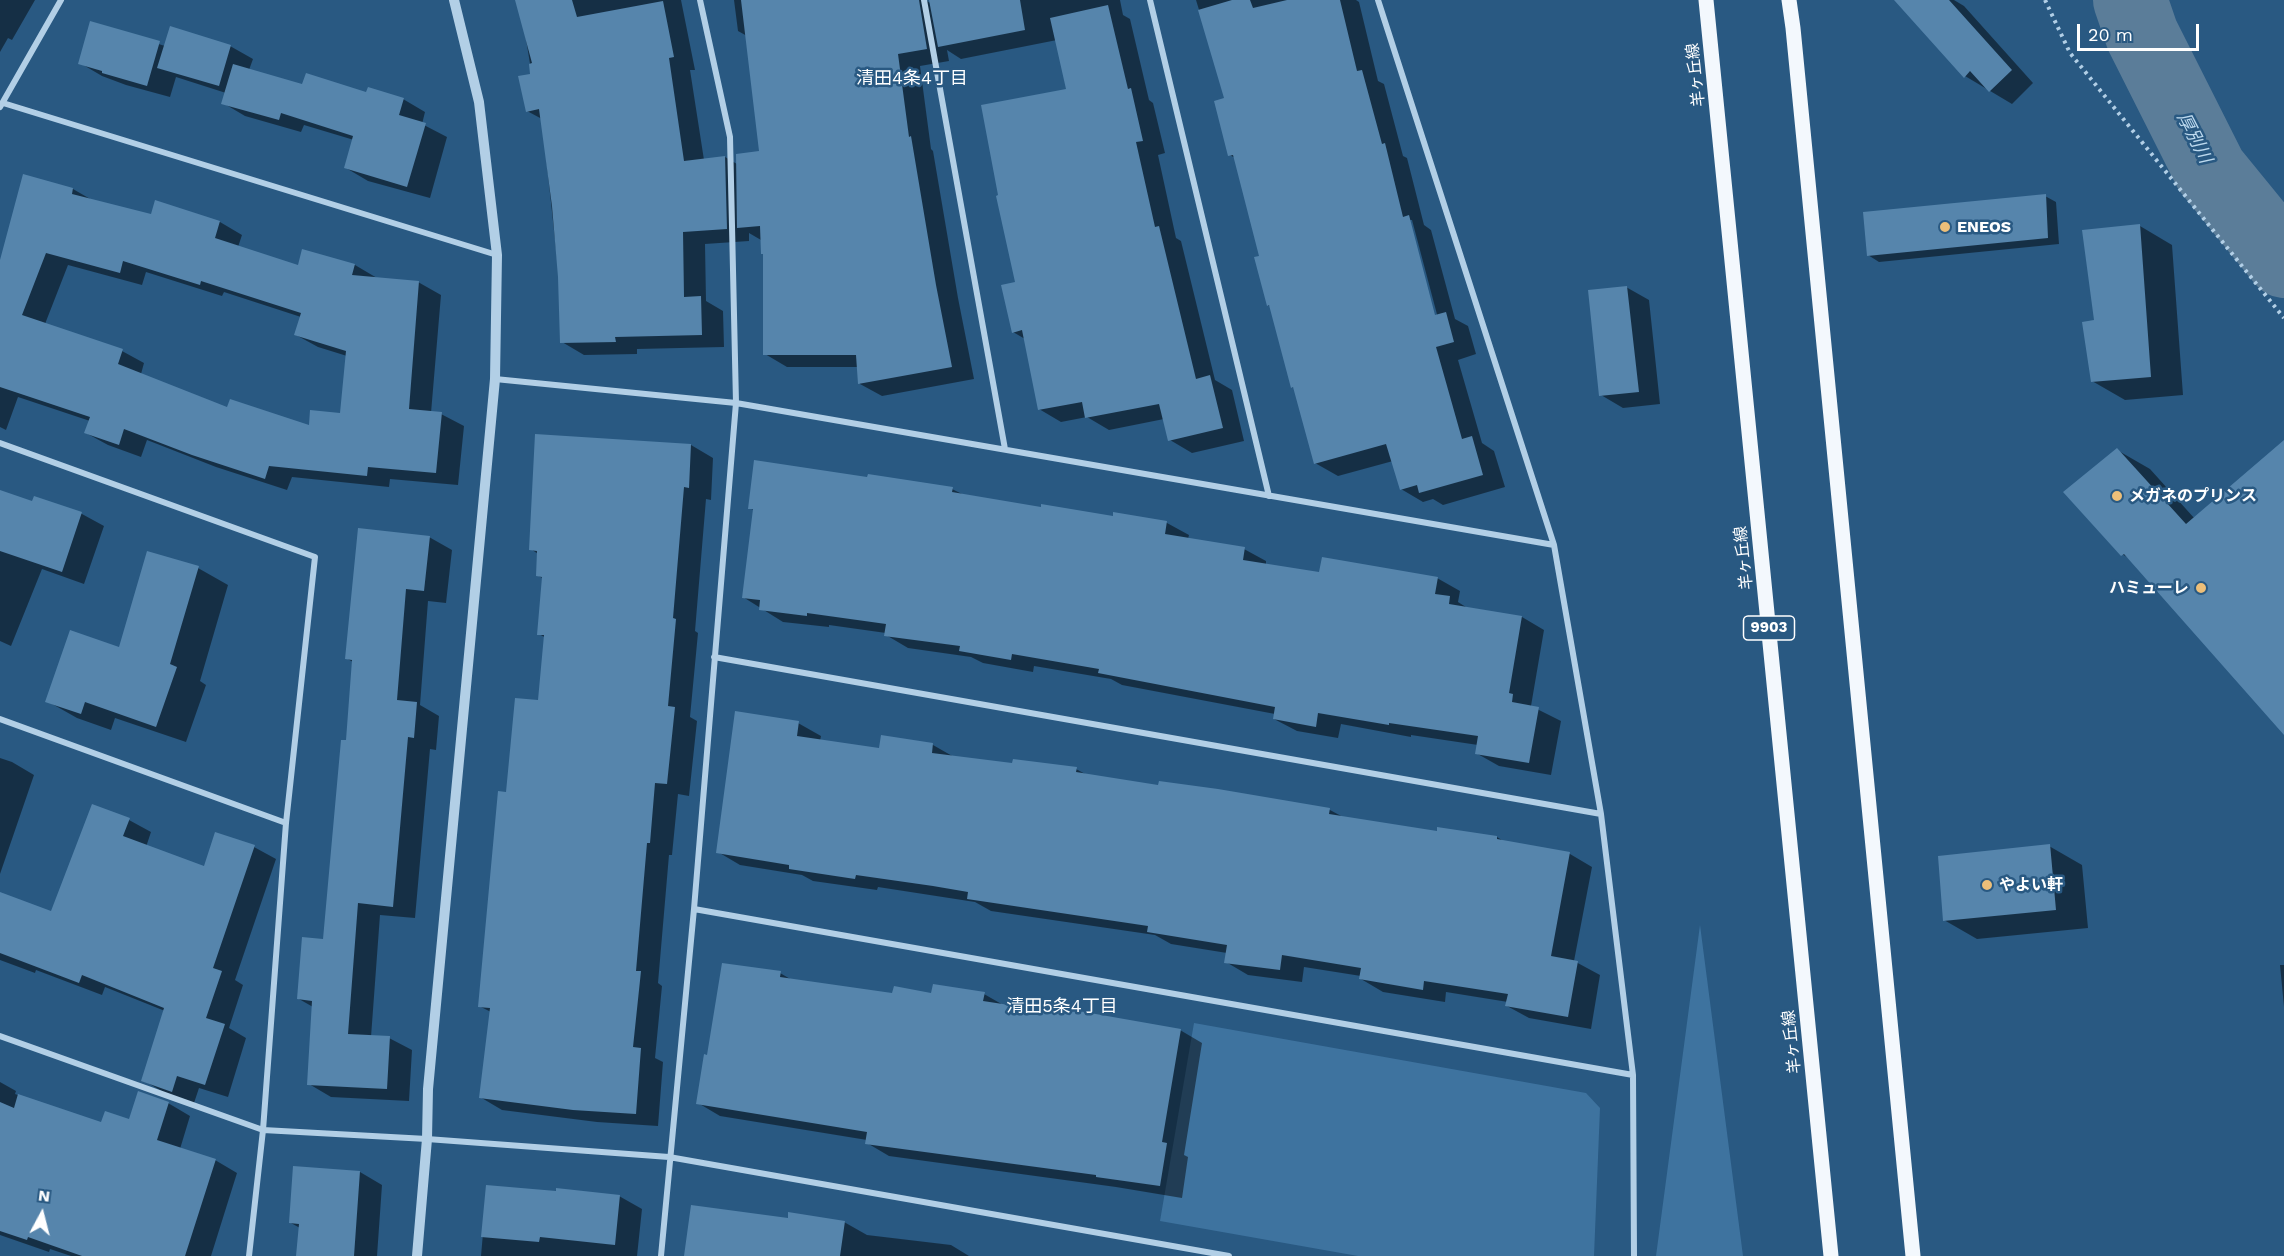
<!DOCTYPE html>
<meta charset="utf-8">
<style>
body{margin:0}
#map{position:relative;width:2284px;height:1256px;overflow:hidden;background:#295982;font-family:"Work Sans",sans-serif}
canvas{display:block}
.north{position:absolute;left:12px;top:1184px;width:60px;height:60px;-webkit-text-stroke:4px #295982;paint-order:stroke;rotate:7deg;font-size:16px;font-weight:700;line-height:24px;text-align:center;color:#fff}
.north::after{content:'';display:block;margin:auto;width:21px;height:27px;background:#fff;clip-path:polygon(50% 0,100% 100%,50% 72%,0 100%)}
.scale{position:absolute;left:2077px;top:24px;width:122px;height:27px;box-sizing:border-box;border:3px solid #fff;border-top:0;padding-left:8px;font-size:18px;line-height:21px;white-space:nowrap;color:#fff;-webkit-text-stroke:4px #295982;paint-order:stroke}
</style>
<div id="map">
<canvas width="2284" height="1256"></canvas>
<div class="north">N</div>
<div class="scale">20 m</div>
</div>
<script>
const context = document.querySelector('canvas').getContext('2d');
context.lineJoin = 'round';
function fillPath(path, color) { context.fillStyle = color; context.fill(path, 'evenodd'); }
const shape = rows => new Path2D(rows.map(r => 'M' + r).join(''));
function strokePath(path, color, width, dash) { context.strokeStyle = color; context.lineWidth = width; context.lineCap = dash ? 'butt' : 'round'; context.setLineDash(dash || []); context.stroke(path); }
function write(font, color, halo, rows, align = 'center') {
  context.font = font + ' "Work Sans","Noto Sans JP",sans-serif'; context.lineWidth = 5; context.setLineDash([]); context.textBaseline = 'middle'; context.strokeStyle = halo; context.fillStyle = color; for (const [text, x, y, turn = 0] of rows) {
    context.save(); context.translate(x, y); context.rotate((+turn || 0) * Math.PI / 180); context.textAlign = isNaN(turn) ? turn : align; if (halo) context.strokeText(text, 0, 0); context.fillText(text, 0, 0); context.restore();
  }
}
const green = shape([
 [1700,925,1743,1256,1656,1256],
 [1194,1023,1586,1093,1600,1108,1594,1256,1358,1256,1160,1221]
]);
const shadow = shape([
 [0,0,35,0,12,40,8,38,0,52],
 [517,0,681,0,695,70,690,70,704,160,725,157,737,164,761,152,747,36,738,31,734,0,925,0,932,4,931,0,1120,0,1123,15,1130,19,1149,100,1153,103,1165,153,1158,155,1176,238,1181,241,1215,380,1232,390,1244,441,1192,453,1170,440,1164,419,1109,430,1087,417,1061,422,1039,409,1025,339,1013,332,1017,284,1068,90,1057,40,961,59,947,50,949,61,920,66,931,149,933,151,958,298,974,379,882,396,860,384,859,367,787,367,765,354,765,254,761,240,749,233,749,241,705,244,706,301,723,311,724,347,637,349,637,354,584,355,562,342,559,277,542,119,527,111,532,76,525,33],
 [1196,0,1356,0,1359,2,1378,81,1384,84,1403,156,1407,158,1424,225,1431,230,1455,319,1468,326,1476,354,1458,360,1482,443,1494,451,1505,487,1443,505,1433,499,1423,502,1401,489,1393,461,1338,476,1315,463,1295,388,1292,387,1271,307,1268,305,1261,257,1235,158,1230,155,1226,99],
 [1409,220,1412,220,1439,322,1436,323],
 [1930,0,1954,0,1964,6,2033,83,2012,104,1965,76],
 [91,23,165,46,230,46,253,59,249,70,303,86,403,99,425,112,422,124,447,137,430,198,368,181,346,168,354,140,304,125,301,132,245,116,223,103,226,93,176,77,170,97,126,85,102,76,80,63],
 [24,176,73,189,92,200,152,216,156,202,220,222,242,235,238,247,299,267,355,265,377,278,418,282,441,295,431,413,441,414,464,426,458,485,390,479,389,487,292,477,287,490,216,467,147,440,141,457,108,445,86,433,90,421,18,397,6,430,0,427,0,265],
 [68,265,142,285,146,272,222,296,224,292,301,317,296,335,318,347,347,356,342,415,310,427,228,409,141,374,144,363,122,351,45,324],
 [2045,196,2056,202,2059,244,1879,262,1868,255],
 [2140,226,2172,245,2183,395,2125,400,2092,381,2096,322],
 [1626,287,1649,300,1660,404,1623,408,1601,395],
 [536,436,691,445,713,458,711,500,706,499,695,631,698,633,690,717,697,721,689,796,678,794,672,855,669,855,658,983,662,986,655,1058,663,1062,658,1126,597,1122,502,1110,480,1097,491,1012,479,1006,540,702,546,638,539,634,544,579,537,575,538,554,531,549],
 [2284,443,2284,733,2130,559,2122,554,2117,450,2150,469,2195,519],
 [952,489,964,495,1042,508,1167,523,1189,535,1188,539,1244,549,1266,561,1266,565,1320,573,1437,578,1460,591,1458,602,1469,609,1522,617,1544,630,1531,706,1561,721,1551,775,1499,766,1476,753,1478,745,1411,735,1411,737,1341,724,1338,738,1297,731,1274,719,1275,714,1122,685,1111,679,1034,666,1033,672,983,663,971,657,908,648,886,635,886,633,829,625,829,627,783,622,743,597,754,510,749,508],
 [0,492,33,503,35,498,82,514,104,526,84,584,42,569,11,646,0,641],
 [429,537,452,550,446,603,428,601,420,705,439,716,436,750,430,749,415,918,380,915,371,1037,389,1038,412,1050,409,1101,331,1097,309,1084,313,1007,299,999,324,940,347,742,353,662,346,658],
 [198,568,228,585,200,681,206,685,186,742,115,718,111,730,77,718,47,701,120,649],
 [798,723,821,736,820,741,880,749,933,745,954,757,1014,765,1076,769,1089,776,1330,810,1343,817,1438,832,1497,837,1505,842,1570,854,1592,867,1574,961,1600,975,1591,1029,1529,1018,1507,1006,1508,1002,1446,992,1445,1002,1383,992,1361,979,1361,976,1304,967,1302,982,1248,975,1226,962,1227,953,1171,944,1155,935,991,911,975,902,878,887,877,890,813,881,802,875,740,865,718,852],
 [0,758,12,762,34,775,0,874],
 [129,820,151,832,146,847,205,868,254,847,276,859,235,980,243,985,229,1028,246,1038,228,1097,199,1088,194,1103,165,1093,143,1080,165,1011,105,987,102,995,36,970,35,973,0,960,0,894,51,913],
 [2049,846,2082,865,2088,928,1977,939,1944,920],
 [2280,965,2284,965,2284,1007],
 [780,973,792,980,893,995,984,994,1005,1006,1180,1030,1202,1043,1184,1155,1188,1157,1182,1198,1116,1187,889,1156,867,1143,867,1140,720,1116,698,1103,709,1056],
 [0,1082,16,1091,15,1094,102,1124,130,1121,168,1103,190,1116,180,1149,215,1160,237,1173,211,1256,71,1256,50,1249,49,1252,0,1235],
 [360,1172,382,1185,377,1256,298,1256,300,1228,291,1223],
 [487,1187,619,1196,642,1209,637,1256,481,1256],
 [789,1219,844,1222,867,1235,951,1245,969,1256,686,1256]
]);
const river = shape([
 [2130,0,2142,35,2210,170,2284,261]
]);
const building = shape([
 [515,0,572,0,577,17,663,1,674,57,669,58,684,161,725,156,727,229,683,232,684,297,701,296,702,335,615,337,616,342,560,343,558,277,552,206,539,109,526,112,518,76,530,74,529,64,532,63],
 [741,0,919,0,927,49,898,54,909,137,911,136,936,285,952,367,858,384,856,355,763,355,763,254,761,254,760,226,737,228,736,154,759,151],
 [929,0,1020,0,1025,30,938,47],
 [1232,0,1250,0,1253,8,1287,0,1340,0,1357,71,1362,70,1382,144,1385,143,1403,217,1409,215,1435,315,1446,312,1454,342,1436,347,1462,439,1472,436,1483,475,1419,493,1417,485,1400,490,1386,444,1314,464,1293,387,1291,388,1269,305,1267,306,1254,257,1259,256,1233,155,1228,156,1214,101,1224,98,1198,10],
 [1894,0,1949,0,2012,70,1989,92,1970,71,1964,78],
 [1108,5,1128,89,1131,88,1143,141,1136,142,1155,227,1159,226,1196,379,1210,375,1223,428,1168,441,1159,404,1085,418,1082,402,1038,410,1022,330,1012,333,1001,285,1015,282,996,196,998,195,981,105,1066,89,1050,18],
 [90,21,160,41,147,86,102,73,102,71,78,64],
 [170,26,231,45,219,86,157,68],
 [233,64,302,84,306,73,366,92,368,87,404,98,399,115,426,123,407,187,344,168,353,136,281,113,279,120,221,104],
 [23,174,73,188,72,194,151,214,155,200,220,221,215,238,298,265,302,249,355,264,352,275,419,281,409,409,442,412,436,473,368,467,367,476,269,466,265,479,192,455,124,429,119,445,84,433,90,417,0,387,0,260],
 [46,253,120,273,123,261,200,285,201,281,301,313,294,335,346,351,340,413,310,410,309,425,230,399,227,407,118,364,123,349,22,315],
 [2046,194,2048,238,1867,256,1863,212],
 [2140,224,2151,377,2091,382,2082,322,2094,320,2082,230],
 [1627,286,1639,392,1599,396,1588,290],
 [535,434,691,444,689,488,684,487,673,618,676,619,668,706,675,707,667,784,655,783,650,843,647,843,636,971,641,971,633,1047,641,1048,636,1114,573,1110,479,1098,490,1008,478,1007,498,791,506,792,515,698,538,700,544,635,537,635,542,577,536,576,537,551,529,550],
 [2284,440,2284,735,2124,554,2121,556,2063,492,2117,448,2186,524],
 [754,460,867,477,868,474,953,487,952,492,1041,507,1041,504,1113,516,1113,512,1167,521,1165,534,1245,547,1243,560,1319,572,1322,557,1438,577,1435,594,1450,596,1449,604,1522,616,1509,693,1513,694,1512,702,1539,707,1529,763,1475,754,1478,736,1389,723,1389,725,1318,713,1316,727,1273,719,1275,707,1098,673,1099,669,1012,654,1011,660,959,651,960,646,884,636,886,624,807,613,807,616,759,610,760,600,742,598,753,509,748,509],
 [0,490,32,501,34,496,82,512,62,572,0,551],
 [358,528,430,536,424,591,406,589,397,700,417,702,414,738,408,737,393,907,358,903,348,1034,390,1036,387,1089,307,1085,312,1001,297,999,302,937,323,939,341,740,346,740,352,660,345,659],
 [147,551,199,566,170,664,177,667,156,727,85,702,81,714,45,702,70,630,119,647],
 [735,711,799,721,797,736,879,748,881,735,933,743,932,753,1012,763,1013,759,1077,767,1076,772,1158,785,1159,781,1218,789,1330,808,1329,814,1437,831,1437,827,1497,836,1497,839,1570,852,1551,956,1578,961,1568,1017,1505,1006,1508,994,1424,981,1423,990,1359,979,1361,968,1282,955,1280,970,1224,963,1227,945,1147,932,1148,926,967,899,968,892,933,886,856,875,855,879,789,869,789,865,716,853],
 [92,804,130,818,123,836,204,866,215,832,255,845,213,968,222,971,206,1018,225,1024,205,1085,177,1076,172,1092,141,1081,164,1008,82,975,79,983,0,953,0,892,51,911],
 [2050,844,2056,910,1943,921,1938,856],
 [722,963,781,971,780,977,892,993,894,986,931,993,933,984,985,992,983,1001,1055,1012,1056,1007,1181,1029,1162,1142,1167,1143,1160,1186,1096,1177,1096,1175,865,1144,867,1132,696,1104,704,1054,707,1055],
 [138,1091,169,1102,157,1140,216,1159,185,1256,82,1256,28,1237,27,1240,0,1231,0,1102,14,1108,18,1094,101,1122,105,1111,129,1119],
 [293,1166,360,1171,354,1256,296,1256,299,1224,289,1223],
 [486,1185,556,1191,556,1188,620,1195,615,1245,540,1237,539,1242,481,1237],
 [691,1205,788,1218,788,1212,845,1221,840,1256,684,1256]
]);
const path = shape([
 [2045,0,2070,53,2284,318]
]);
const minor = shape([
 [924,0,1005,449],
 [1150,0,1269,496],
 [1378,0,1554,545,1601,814,1633,1075,1634,1256],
 [3,103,497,255],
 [0,107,61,0],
 [495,379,736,403,1554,545],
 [0,443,315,557,286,823,263,1130,249,1256],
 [714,657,1601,814],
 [0,719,286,823],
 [694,909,1633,1075],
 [0,1036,263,1130,427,1139,669,1157,1229,1256],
 [661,1256,694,909,736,403,730,137,700,0]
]);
const tertiary = shape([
 [417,1256,427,1139,428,1089,495,379,497,255,479,102,454,0]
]);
const primary = shape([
 [1706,0,1831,1256],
 [1789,0,1793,28,1913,1256]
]);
const markers = [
 [1945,227,6,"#edbf79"],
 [2117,496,6,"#edbf79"],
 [2201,588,6,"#edbf79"],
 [1987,885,6,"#edbf79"]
];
const shields = [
 [1769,628,51]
];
const shieldNames = [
 ["9903",1769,628]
];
const streetNames = [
 ["羊ヶ丘線",1696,75,-96],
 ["羊ヶ丘線",1744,558,-96],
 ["羊ヶ丘線",1792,1042,-96]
];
const poiNames = [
 ["ENEOS",1957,227],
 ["メガネのプリンス",2129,496],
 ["ハミューレ",2189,588,"right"],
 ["やよい軒",1999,885]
];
const neighbourhoodNames = [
 ["清田4条4丁目",912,79],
 ["清田5条4丁目",1062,1007]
];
const waterNames = [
 ["厚別川",2194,138,63]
];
fillPath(green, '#3e739f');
fillPath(shadow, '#0007');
strokePath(river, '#5b7d99', 74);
fillPath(building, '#5685ac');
strokePath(path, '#b2cfe6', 4, [3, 4.5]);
strokePath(minor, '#b2cfe6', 6);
strokePath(tertiary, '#b2cfe6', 10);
strokePath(primary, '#f3f8fd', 15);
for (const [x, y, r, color] of markers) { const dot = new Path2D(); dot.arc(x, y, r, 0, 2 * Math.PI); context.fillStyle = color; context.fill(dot); strokePath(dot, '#295982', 2); }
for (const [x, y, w] of shields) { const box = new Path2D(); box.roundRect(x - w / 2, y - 12, w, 24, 4.5); context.fillStyle = '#295982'; context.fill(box); strokePath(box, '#fff', 1.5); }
write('bold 15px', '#fff', null, shieldNames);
write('16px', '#fff', '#295982', streetNames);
write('bold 16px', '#fff', '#295982', poiNames, 'left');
write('18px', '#fff', '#295982', neighbourhoodNames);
write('italic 18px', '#bdd9ee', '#295982', waterNames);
</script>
